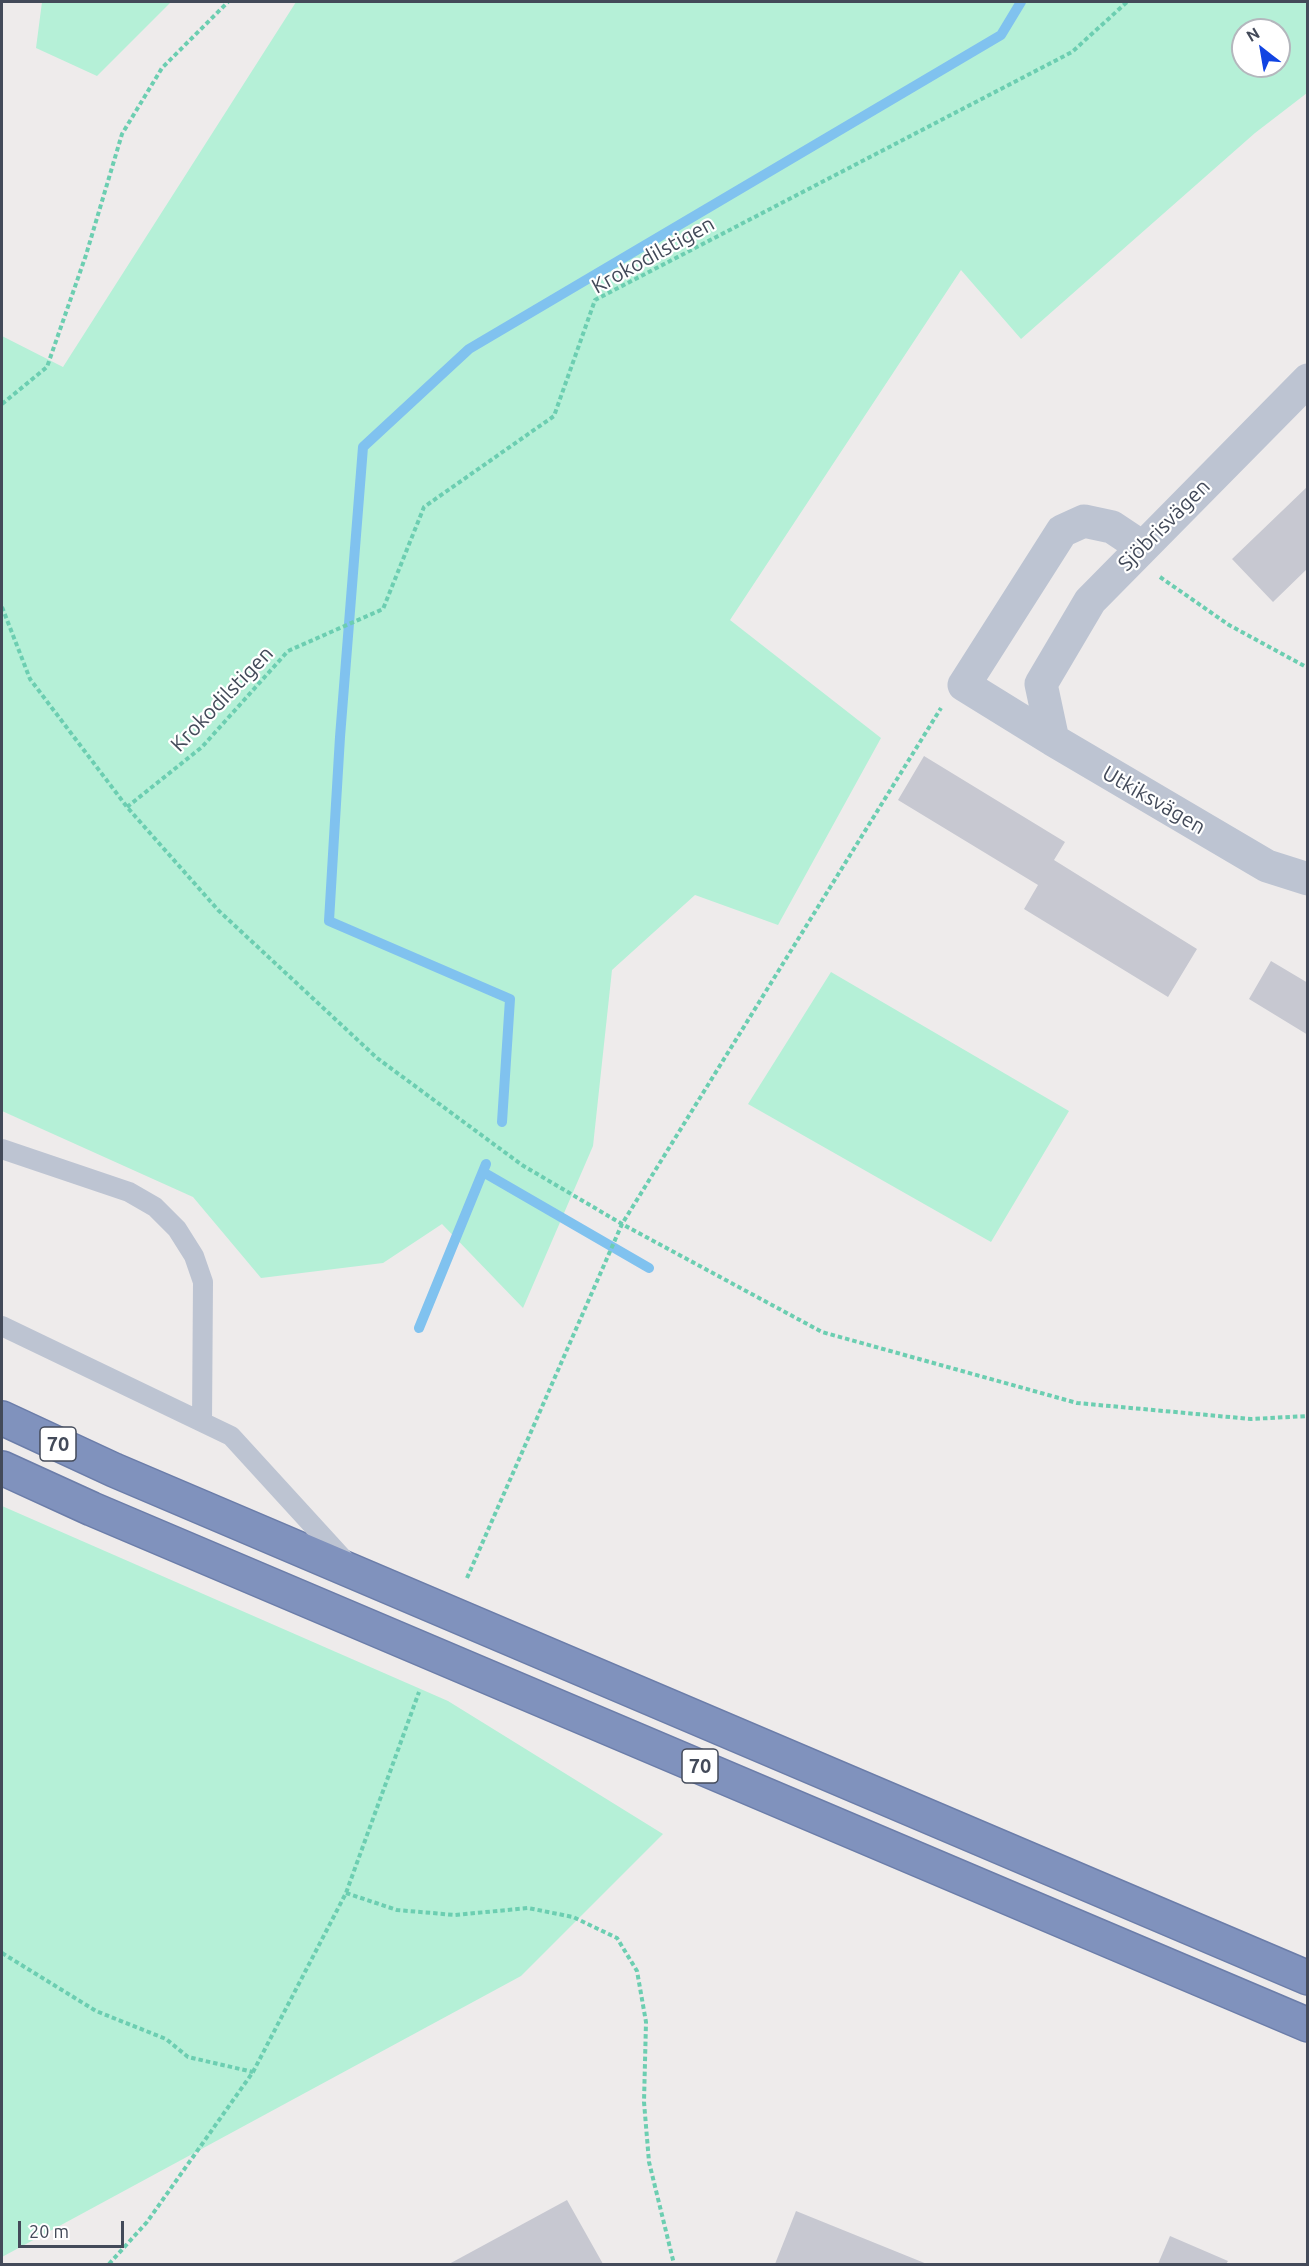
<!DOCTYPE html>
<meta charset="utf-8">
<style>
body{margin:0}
#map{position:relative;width:1309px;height:2266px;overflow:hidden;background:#eeebeb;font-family:Ubuntu,sans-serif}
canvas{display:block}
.frame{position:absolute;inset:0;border:3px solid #434a59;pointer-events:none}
.north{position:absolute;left:1231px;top:18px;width:60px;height:60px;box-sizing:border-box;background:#fff;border:2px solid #b4b7bd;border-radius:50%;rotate:329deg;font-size:16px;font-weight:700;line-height:24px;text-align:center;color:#434a59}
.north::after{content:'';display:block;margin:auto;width:21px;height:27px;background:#1144e2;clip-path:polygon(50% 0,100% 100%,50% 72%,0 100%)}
.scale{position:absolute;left:18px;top:2221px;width:106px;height:27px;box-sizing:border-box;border:3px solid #434a59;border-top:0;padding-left:8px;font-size:18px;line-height:21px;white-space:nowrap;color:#434a59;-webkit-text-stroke:4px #fff;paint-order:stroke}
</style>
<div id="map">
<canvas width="1309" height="2266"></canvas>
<div class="frame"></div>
<div class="north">N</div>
<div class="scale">20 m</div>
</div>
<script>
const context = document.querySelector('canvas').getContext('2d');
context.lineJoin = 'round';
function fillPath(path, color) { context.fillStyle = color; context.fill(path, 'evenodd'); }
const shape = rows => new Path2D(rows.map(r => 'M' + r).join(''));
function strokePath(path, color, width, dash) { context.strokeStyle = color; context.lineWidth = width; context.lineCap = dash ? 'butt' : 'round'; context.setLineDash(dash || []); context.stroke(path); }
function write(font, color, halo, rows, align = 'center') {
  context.font = font + ' Ubuntu,sans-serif'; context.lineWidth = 4.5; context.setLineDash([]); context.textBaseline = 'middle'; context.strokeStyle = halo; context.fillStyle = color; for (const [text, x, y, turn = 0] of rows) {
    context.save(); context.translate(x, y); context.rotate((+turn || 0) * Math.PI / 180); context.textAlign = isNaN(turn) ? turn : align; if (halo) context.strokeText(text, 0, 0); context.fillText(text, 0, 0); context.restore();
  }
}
const green = shape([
 [42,2,171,2,97,76,36,48],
 [296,2,1307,2,1307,93,1255,133,1021,339,961,270,730,620,881,738,778,925,695,895,612,970,593,1146,523,1308,442,1224,383,1263,261,1278,193,1197,2,1111,2,336,63,367],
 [1243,30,1279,30,1279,66,1243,66],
 [831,972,1069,1111,991,1242,748,1104],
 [2,1506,448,1701,663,1834,521,1976,2,2257]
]);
const stream = shape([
 [502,1122,510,999,329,921,340,737,363,447,469,349,1001,35,1021,2],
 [483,1172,649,1268],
 [419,1328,486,1164]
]);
const building = shape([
 [1308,486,1308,568,1273,602,1232,559],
 [924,756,1065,842,1054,860,1197,949,1168,997,1024,909,1038,885,898,800],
 [1271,961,1308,983,1308,1035,1249,999],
 [567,2200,603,2264,449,2264],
 [796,2211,927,2264,775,2264],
 [1170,2236,1228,2261,1226,2264,1158,2264]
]);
const path = shape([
 [2,404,47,367,86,255,122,134,162,68,228,2],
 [1160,577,1229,625,1308,668],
 [2,607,30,679,127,807,218,910,377,1058,522,1165,622,1224,822,1332,1077,1403,1251,1419,1308,1416],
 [127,807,202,747,288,651,383,609,424,507,554,416,595,300,1072,52,1127,2],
 [467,1578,622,1224,941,708],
 [346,1893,397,1910,455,1915,528,1908,573,1917,617,1938,637,1971,646,2022,644,2102,649,2162,674,2264],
 [2,1953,96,2011,166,2039,188,2057,253,2072],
 [109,2264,147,2222,253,2072,346,1893,419,1692]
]);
const lane = shape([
 [2,1149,129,1192,155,1207,177,1229,194,1256,203,1282,202,1422],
 [2,1326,231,1436,348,1564]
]);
const street = shape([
 [1308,380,1090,601,1041,684,1053,740,1267,866,1308,879],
 [1053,740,964,685,1062,531,1084,521,1112,527,1142,547]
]);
const highway = shape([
 [2,1418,114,1470,1308,1978],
 [2,1468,92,1509,1308,2025]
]);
const shields = [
 [58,1444,36],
 [700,1766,36]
];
const shieldNames = [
 ["70",58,1444],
 ["70",700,1766]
];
const streetNames = [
 ["Krokodilstigen",653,255,-29],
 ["Sjöbrisvägen",1164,525,-45],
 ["Krokodilstigen",222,699,-46],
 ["Utkiksvägen",1154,800,30]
];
fillPath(green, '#b5f0d7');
strokePath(stream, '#80c2ef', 10);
fillPath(building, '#c7c8d1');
strokePath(highway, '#6b7da9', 36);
strokePath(path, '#6cceb1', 4, [4.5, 3]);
strokePath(lane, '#bdc4d2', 20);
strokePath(street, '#bdc4d2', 33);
strokePath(highway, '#8092bd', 33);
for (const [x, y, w] of shields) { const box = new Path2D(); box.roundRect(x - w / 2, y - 17, w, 34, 4.5); context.fillStyle = '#fff'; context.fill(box); strokePath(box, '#434a59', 1.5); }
write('bold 20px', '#434a59', null, shieldNames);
write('21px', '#434a59', '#fff', streetNames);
</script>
